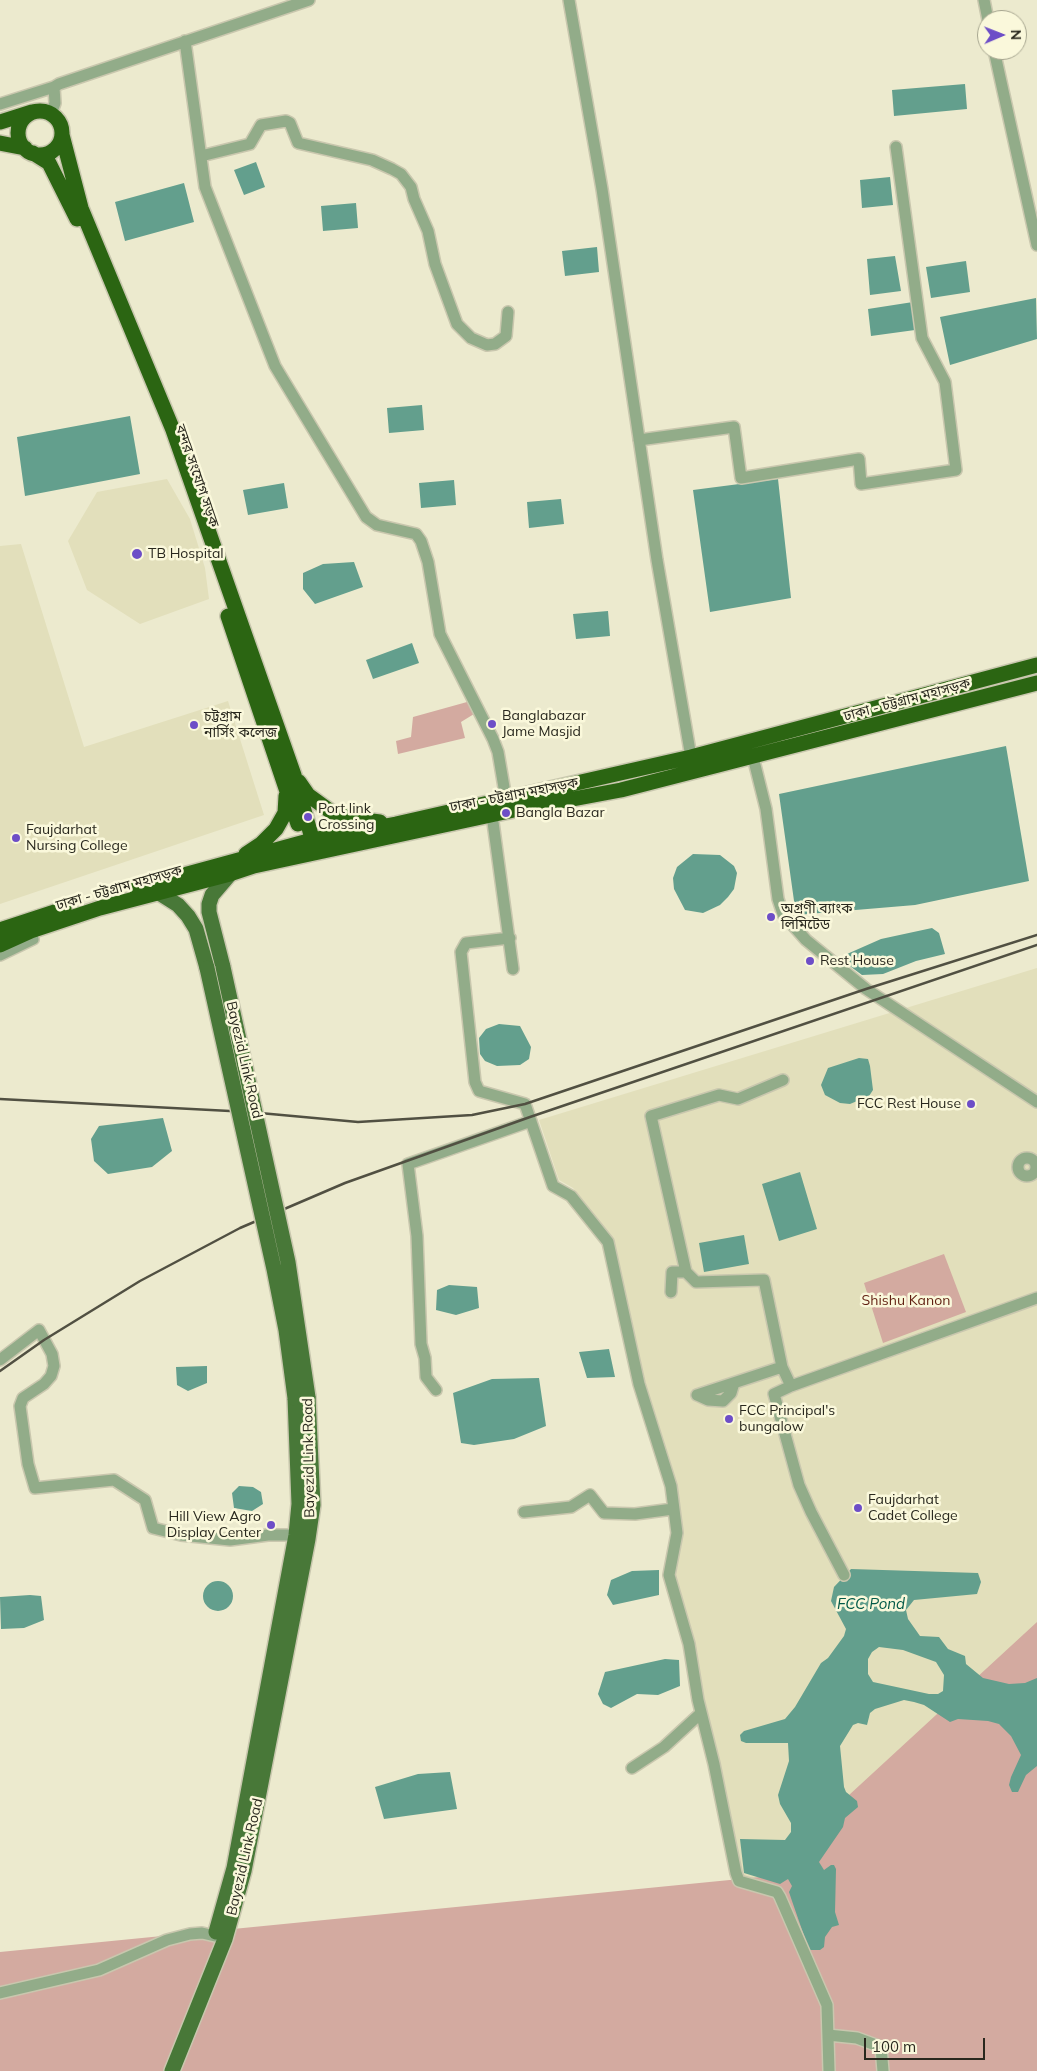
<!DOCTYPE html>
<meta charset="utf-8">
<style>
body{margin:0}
#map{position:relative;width:1037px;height:2071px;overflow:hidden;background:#eceace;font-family:Mulish,sans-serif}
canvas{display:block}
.north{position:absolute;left:977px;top:10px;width:50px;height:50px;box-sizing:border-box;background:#faf8db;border:1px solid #a6a58f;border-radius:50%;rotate:89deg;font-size:14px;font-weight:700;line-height:20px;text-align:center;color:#29281e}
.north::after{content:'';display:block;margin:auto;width:18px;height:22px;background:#6d4ec7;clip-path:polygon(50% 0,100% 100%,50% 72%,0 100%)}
.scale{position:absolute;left:864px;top:2038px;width:121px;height:22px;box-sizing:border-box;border:2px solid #29281e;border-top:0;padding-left:6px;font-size:15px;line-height:18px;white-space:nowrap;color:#29281e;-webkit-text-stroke:4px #faf8db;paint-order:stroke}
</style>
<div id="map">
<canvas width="1037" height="2071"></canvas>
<div class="north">N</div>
<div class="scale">100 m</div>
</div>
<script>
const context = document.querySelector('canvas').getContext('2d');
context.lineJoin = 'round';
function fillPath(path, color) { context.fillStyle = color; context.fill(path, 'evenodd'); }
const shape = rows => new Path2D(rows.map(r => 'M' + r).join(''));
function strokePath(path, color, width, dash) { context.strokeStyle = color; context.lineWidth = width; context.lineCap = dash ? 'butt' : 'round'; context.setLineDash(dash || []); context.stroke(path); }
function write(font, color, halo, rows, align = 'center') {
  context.font = font + ' Mulish,"Noto Sans Bengali",sans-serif'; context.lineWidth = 5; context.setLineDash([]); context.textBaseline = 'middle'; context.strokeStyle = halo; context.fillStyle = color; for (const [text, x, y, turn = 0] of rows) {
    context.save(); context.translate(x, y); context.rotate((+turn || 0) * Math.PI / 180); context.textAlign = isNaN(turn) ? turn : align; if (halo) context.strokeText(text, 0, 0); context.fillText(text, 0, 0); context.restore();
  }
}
const built = shape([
 [167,479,190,519,205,568,209,599,140,624,87,590,68,541,97,492],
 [21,544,84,747,228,701,264,815,0,904,0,546],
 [1037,968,1037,1893,742,1880,673,1574,683,1533,677,1484,645,1382,612,1237,573,1188,559,1180,539,1120]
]);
const green = shape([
 [467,702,474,714,461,722,465,738,398,754,396,741,411,737,413,717],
 [944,1254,966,1312,883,1343,864,1283],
 [1037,1622,1037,2071,0,2071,0,1952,760,1877]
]);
const water = shape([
 [965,84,967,109,894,116,892,90],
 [256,162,265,187,244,195,234,170],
 [890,177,893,205,862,208,860,180],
 [184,183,194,222,125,241,115,202],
 [356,203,358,228,323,231,321,206],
 [597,247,599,272,565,276,562,251],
 [895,256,901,291,870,295,867,259],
 [966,261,970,292,931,298,926,267],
 [1036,298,1037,339,950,365,940,317],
 [913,302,915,330,871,336,868,309],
 [422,405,424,430,389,433,387,408],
 [130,416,140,474,25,496,17,437],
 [778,479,791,598,710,612,693,490],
 [454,480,456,505,421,508,419,483],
 [284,483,288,508,248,515,243,490],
 [561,499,564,524,529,528,527,502],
 [354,562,363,587,315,604,303,589,303,573,323,564],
 [608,611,610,636,576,639,573,614],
 [412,643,419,663,373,679,366,660],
 [1006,746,1029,881,915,905,796,915,779,794],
 [693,854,720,855,734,866,737,873,734,889,728,897,720,905,703,913,685,910,674,889,673,878,677,867],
 [932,928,939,933,945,954,916,961,883,974,862,975,847,964,847,954,881,939],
 [499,1024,520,1026,531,1047,529,1059,520,1065,497,1066,485,1061,480,1054,479,1038,486,1029],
 [859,1058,868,1059,870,1066,873,1090,869,1096,850,1104,840,1103,825,1095,821,1085,828,1068],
 [163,1118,172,1151,152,1167,108,1174,94,1161,91,1139,99,1126],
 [800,1172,817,1229,779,1241,762,1184],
 [744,1235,749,1264,704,1272,699,1243],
 [449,1285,477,1287,479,1308,456,1315,436,1310,437,1290],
 [609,1349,615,1377,587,1378,579,1352],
 [207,1366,207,1383,188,1391,177,1385,176,1367],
 [539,1378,546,1426,514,1439,474,1445,461,1443,453,1393,492,1379],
 [239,1486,253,1487,261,1492,263,1504,252,1511,234,1508,232,1493],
 [851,1569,978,1573,981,1582,977,1594,914,1600,906,1610,908,1619,920,1636,939,1637,948,1649,965,1656,966,1664,983,1678,1009,1684,1025,1683,1037,1678,1037,1766,1026,1775,1018,1792,1012,1792,1009,1785,1011,1777,1021,1755,1011,1736,999,1724,988,1721,958,1719,950,1722,924,1705,914,1702,904,1700,875,1709,870,1713,867,1725,858,1723,853,1725,840,1746,844,1787,846,1792,857,1801,858,1807,845,1818,843,1827,819,1862,824,1870,831,1865,834,1865,836,1869,835,1912,839,1925,832,1927,825,1937,824,1947,820,1950,809,1950,792,1901,789,1892,792,1886,788,1879,780,1884,744,1873,740,1839,785,1840,791,1832,791,1823,780,1804,778,1795,789,1761,788,1743,746,1743,741,1741,740,1735,744,1731,785,1719,795,1707,821,1663,828,1658,844,1636,846,1629,831,1601,834,1587],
 [879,1647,903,1650,936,1662,944,1675,943,1691,938,1694,929,1694,873,1682,868,1674,868,1659,872,1652],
 [659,1570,659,1595,613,1605,607,1595,611,1580,632,1571],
 '203 1596a15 15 0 1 1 30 0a15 15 0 1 1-30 0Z',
 [30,1595,41,1596,44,1620,24,1628,1,1629,0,1597],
 [665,1659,679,1660,680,1686,658,1695,637,1694,611,1708,603,1704,598,1694,605,1672],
 [450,1772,457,1809,384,1819,375,1787,418,1774]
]);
const minor = shape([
 [569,0,602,189,657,560,691,757],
 [984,0,988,20],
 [185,41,205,187,275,366,366,517,377,525,416,534,421,541,428,562,440,634,493,739,498,752,506,799],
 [994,50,1037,245],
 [0,104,54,87],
 [51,114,55,103,54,87,59,84,309,0],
 [201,156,250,144,261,125,286,121,290,123,298,143,372,160,392,169,401,174,411,187,414,199,428,231,435,264,457,324,471,338,487,345,495,344,506,336,508,312],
 [639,440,734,427,741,478,859,459,861,484,956,470,945,382,922,338,896,147],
 [751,749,766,809,778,899,783,914,806,940,866,989,1037,1102],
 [492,815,513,969],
 [510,938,466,943,461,952,475,1082,479,1091,525,1104,553,1186,571,1196,608,1242,639,1384,671,1486,677,1533,669,1575,689,1644,698,1700,714,1764,736,1873,739,1881,777,1892,780,1897,827,2005,829,2071],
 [0,955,33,939,31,931],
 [783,1080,738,1099,719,1095,651,1116,686,1272,696,1282,764,1280,782,1367,791,1386,1037,1298],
 '1018 1167a9 9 0 1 1 18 0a9 9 0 1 1-18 0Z',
 [671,1292,672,1272,686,1272],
 [0,1360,39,1330,52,1354,54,1366,51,1376,44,1384,23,1398,20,1406,28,1464,35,1488,114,1480,145,1500,153,1528,181,1535,230,1540,268,1535,296,1535],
 [791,1386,774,1394,799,1485,811,1512,844,1575],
 [436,1390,426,1377,425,1358,421,1344,417,1236,408,1164,531,1121],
 [697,1395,782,1367],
 [697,1395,708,1400,723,1401,731,1393,734,1383],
 [524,1512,571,1507,590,1495,604,1513,635,1514,673,1509],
 [632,1768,664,1747,701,1713],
 [0,1993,99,1970,167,1940,190,1934,202,1933,215,1936],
 [828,2035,857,2038,881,2047,883,2071]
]);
const major = shape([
 [159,893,178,905,188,916,196,929,207,968],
 [223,967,209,912,209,904,212,895,230,874],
 [216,1932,234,1868,296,1535,299,1504,295,1398],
 [172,2071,225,1939,244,1871,308,1539,313,1505,308,1397]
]);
const highway = shape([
 '18 133a22 22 0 1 1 44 0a22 22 0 1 1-44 0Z',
 [0,122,32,112],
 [62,135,81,208,173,430,294,775,315,849],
 [0,143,25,148],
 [33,153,49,163,77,219],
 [228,616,298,824],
 [299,782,308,795,330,811,348,818,380,822],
 [246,854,261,844,276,829,285,813,286,796],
 [136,888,312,840,396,824,691,757,1037,665],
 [0,930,64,909],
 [0,945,31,931,100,908,230,874,254,866,514,810,621,790,1037,683]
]);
const rail = shape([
 [0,1099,249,1112,358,1122,472,1115,525,1104,866,989,1037,935],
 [0,1371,44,1340,140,1281,240,1228,345,1183,530,1117,1037,945]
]);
const majorBridge = shape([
 [223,967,288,1262,308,1397],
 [207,968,274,1269,286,1330,295,1398]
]);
const markers = [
 [137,554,6,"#6d4ec7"],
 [492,724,5,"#6d4ec7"],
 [194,725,5,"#6d4ec7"],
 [506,813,5,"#6d4ec7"],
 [308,817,5,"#6d4ec7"],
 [16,838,5,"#6d4ec7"],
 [771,917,5,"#6d4ec7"],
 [810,961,5,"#6d4ec7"],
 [971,1104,5,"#6d4ec7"],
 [729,1419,5,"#6d4ec7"],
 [858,1508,5,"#6d4ec7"],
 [271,1525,5,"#6d4ec7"]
];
const streetNames = [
 ["বন্দর সংযোগ সড়ক",197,476,71],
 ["ঢাকা - চট্টগ্রাম মহাসড়ক",907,700,-15],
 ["ঢাকা - চট্টগ্রাম মহাসড়ক",514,795,-11],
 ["ঢাকা - চট্টগ্রাম মহাসড়ক",119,888,-16],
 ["Bayezid Link Road",244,1060,77],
 ["Bayezid Link Road",309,1458,-91],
 ["Bayezid Link Road",245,1857,-77]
];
const poiNames = [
 ["TB Hospital",148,554],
 ["Banglabazar",502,716],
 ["Jame Masjid",502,732],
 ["চট্টগ্রাম",204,717],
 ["নার্সিং কলেজ",204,733],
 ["Port link",318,809],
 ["Crossing",318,825],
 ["Bangla Bazar",516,813],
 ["Faujdarhat",26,830],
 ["Nursing College",26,846],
 ["অগ্রণী ব্যাংক",781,909],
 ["লিমিটেড",781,925],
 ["Rest House",820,961],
 ["FCC Rest House",961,1104,"right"],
 ["FCC Principal's",739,1411],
 ["bungalow",739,1427],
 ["Faujdarhat",868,1500],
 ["Cadet College",868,1516],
 ["Hill View Agro",261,1517,"right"],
 ["Display Center",261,1533,"right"]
];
const parkNames = [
 ["Shishu Kanon",906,1301]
];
const waterNames = [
 ["FCC Pond",871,1604]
];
fillPath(built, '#e2dfbb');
fillPath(green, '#d3aaa0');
fillPath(water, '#639f8d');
strokePath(minor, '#c9c7ae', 14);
strokePath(major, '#c9c7ae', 18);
strokePath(highway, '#c9c7ae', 18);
strokePath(minor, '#92ac89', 11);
strokePath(major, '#487838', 15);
strokePath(highway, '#2b6512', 15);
strokePath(rail, '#515042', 2.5);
strokePath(majorBridge, '#c9c7ae', 18, []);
strokePath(majorBridge, '#487838', 15);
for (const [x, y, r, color] of markers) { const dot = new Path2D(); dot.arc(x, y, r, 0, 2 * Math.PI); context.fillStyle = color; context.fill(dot); strokePath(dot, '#faf8db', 2); }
write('14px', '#29281e', '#faf8db', streetNames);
write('14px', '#29281e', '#faf8db', poiNames, 'left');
write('14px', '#601f10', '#faf8db', parkNames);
write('italic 15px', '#035a48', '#faf8db', waterNames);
</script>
